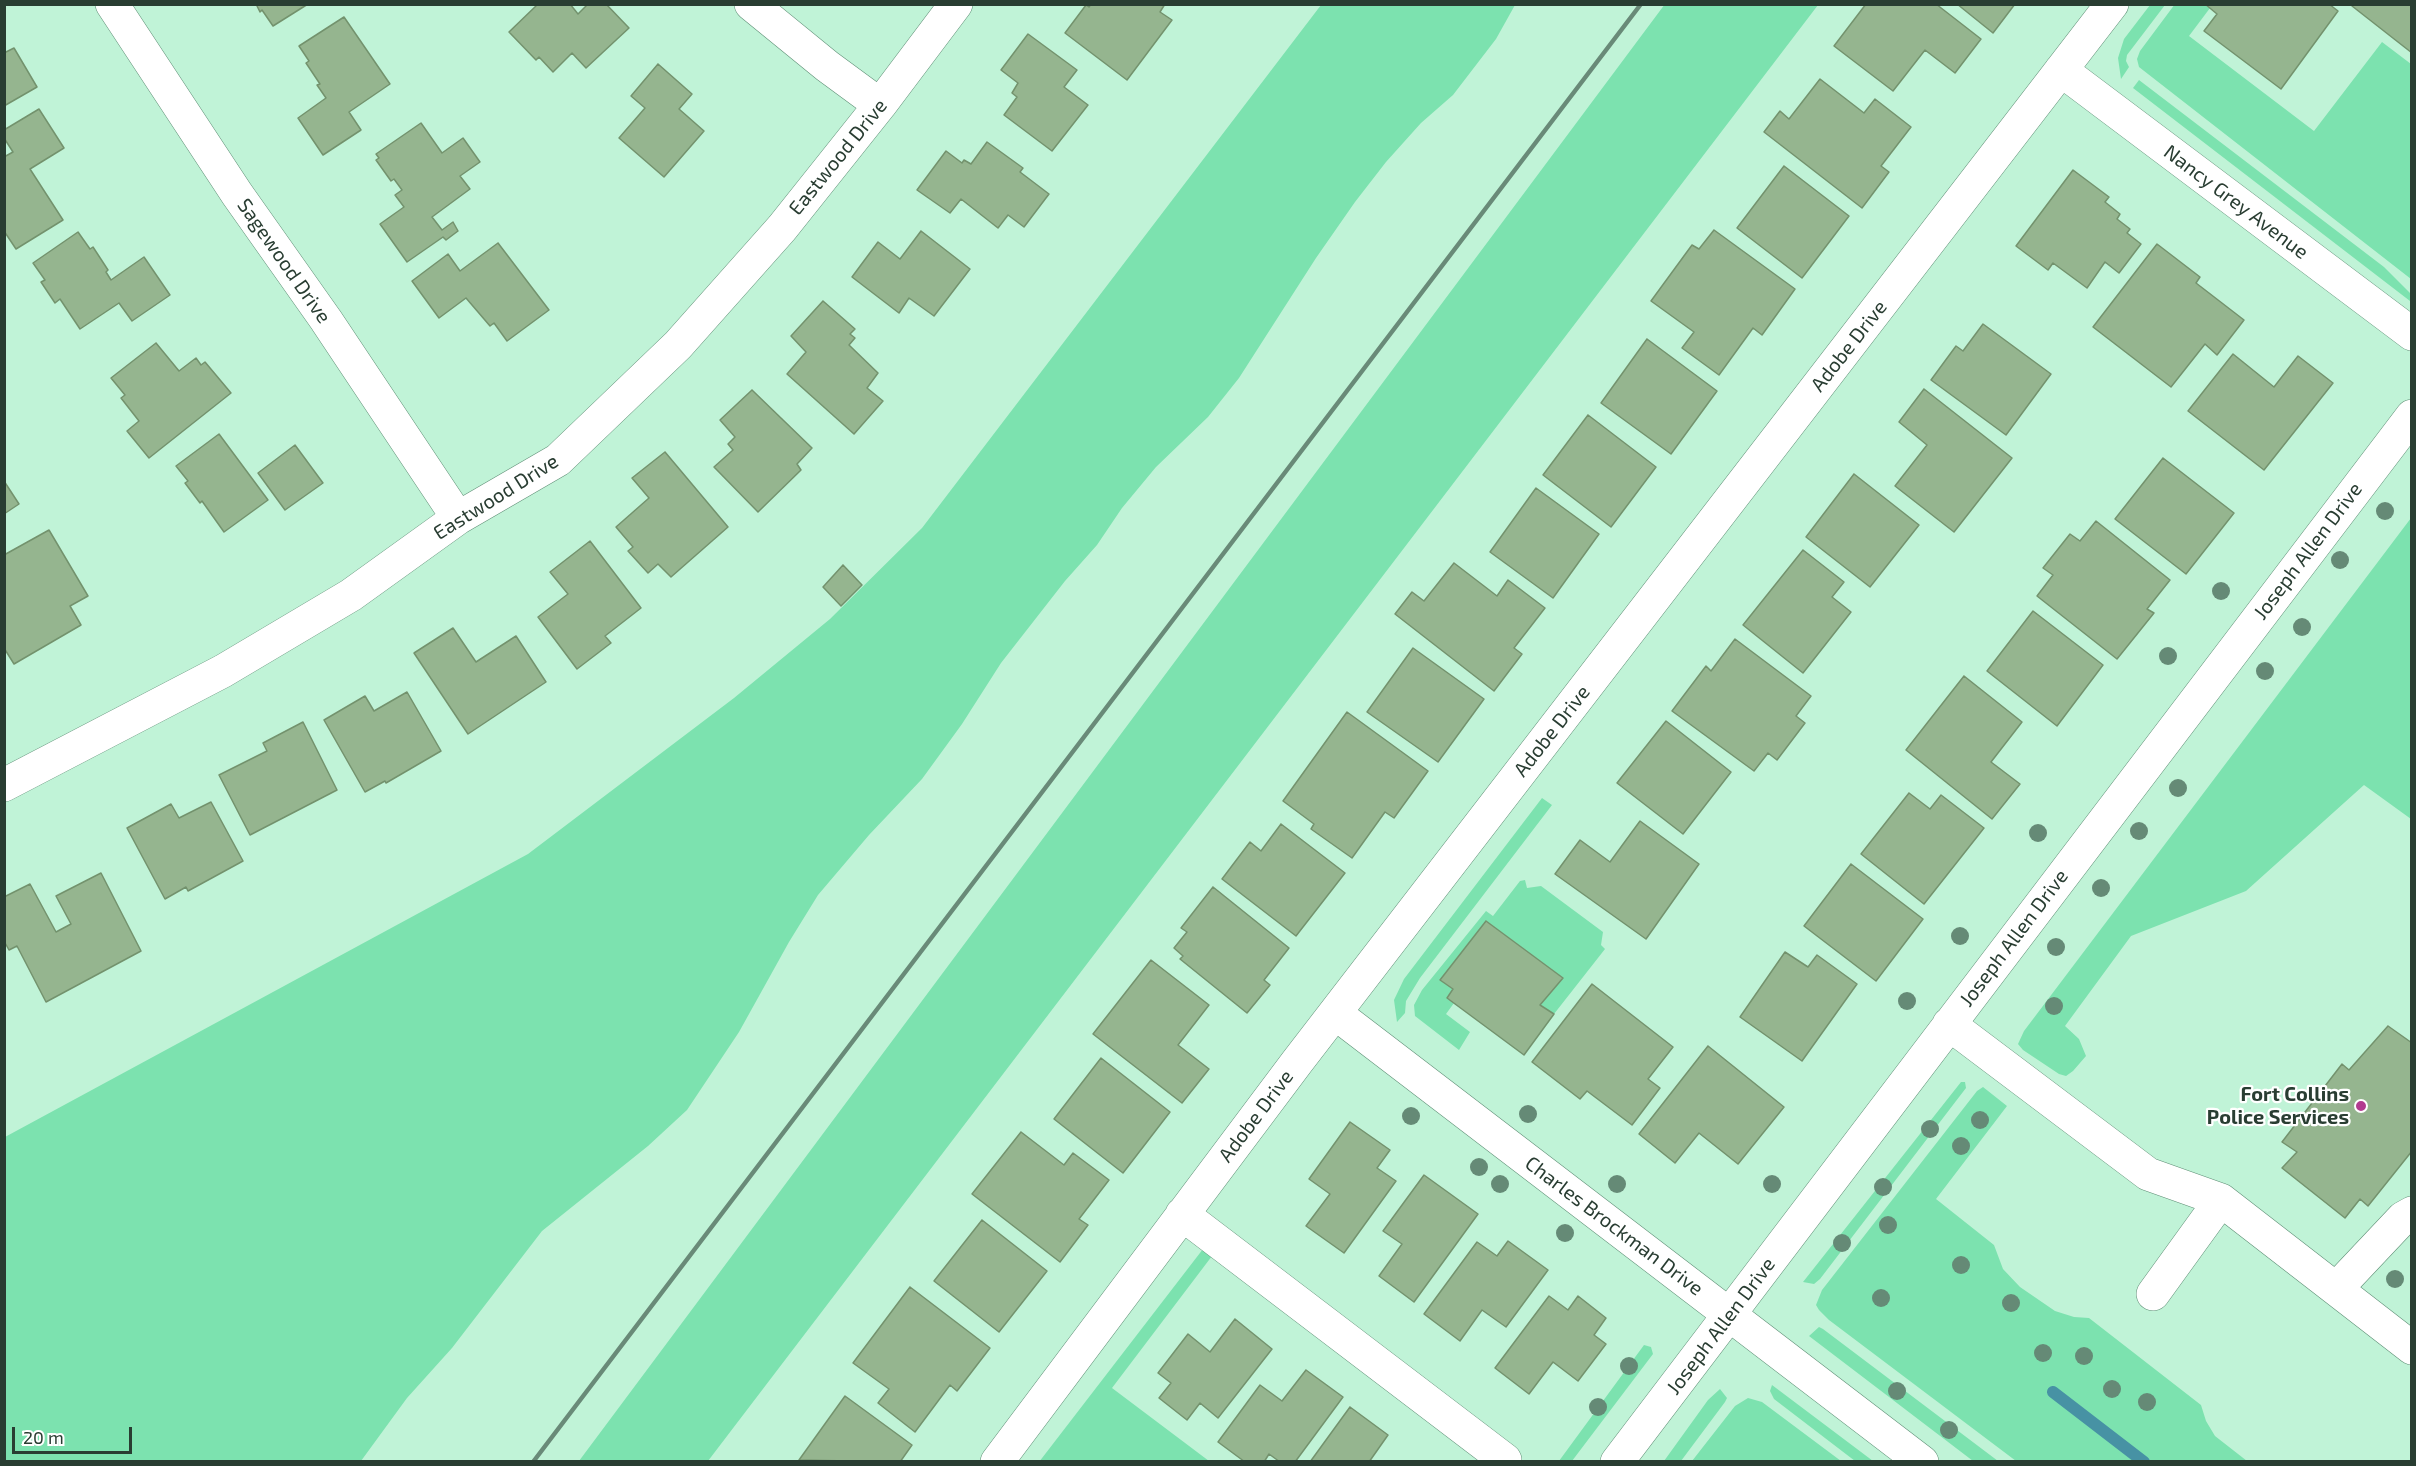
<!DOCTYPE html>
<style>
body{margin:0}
#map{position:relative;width:2416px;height:1466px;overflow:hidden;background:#c0f3d7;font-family:"Exo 2",sans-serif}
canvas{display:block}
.frame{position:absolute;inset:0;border:6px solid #293d32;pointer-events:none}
.scale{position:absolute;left:12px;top:1427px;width:120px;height:27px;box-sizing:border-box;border:3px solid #293d32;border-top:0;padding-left:8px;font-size:18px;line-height:21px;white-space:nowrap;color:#293d32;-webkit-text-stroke:4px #fff;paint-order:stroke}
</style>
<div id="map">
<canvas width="2416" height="1466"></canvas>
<div class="frame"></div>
<div class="scale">20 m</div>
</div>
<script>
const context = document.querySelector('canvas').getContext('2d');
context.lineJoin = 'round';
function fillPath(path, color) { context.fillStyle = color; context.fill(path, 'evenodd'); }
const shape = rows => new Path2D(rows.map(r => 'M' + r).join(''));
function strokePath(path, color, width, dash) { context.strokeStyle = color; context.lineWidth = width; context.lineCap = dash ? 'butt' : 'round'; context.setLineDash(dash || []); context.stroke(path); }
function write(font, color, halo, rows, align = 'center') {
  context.font = font + ' "Exo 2",sans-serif'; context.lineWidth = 4.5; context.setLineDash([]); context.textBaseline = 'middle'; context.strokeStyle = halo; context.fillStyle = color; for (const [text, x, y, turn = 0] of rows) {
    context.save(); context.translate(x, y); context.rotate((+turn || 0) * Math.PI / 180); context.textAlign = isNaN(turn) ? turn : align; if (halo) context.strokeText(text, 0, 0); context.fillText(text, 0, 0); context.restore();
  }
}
const green = shape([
 [1665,4,1818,5,708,1461,579,1461],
 [2175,4,2205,5,2210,8,2189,36,2314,131,2382,42,2411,64,2411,279,2139,67,2137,59,2140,51],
 [1321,5,1515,5,1496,39,1453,95,1421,123,1386,162,1355,202,1316,258,1239,378,1208,417,1156,467,1122,508,1097,545,1065,581,1001,663,962,724,922,779,869,835,818,895,789,942,739,1032,687,1110,648,1146,542,1231,452,1348,407,1398,361,1461,5,1461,5,1137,528,854,734,698,830,619,922,528],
 [2150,5,2165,5,2127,55,2126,61,2129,67,2121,79,2118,58,2124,39],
 [2139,80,2384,267,2411,294,2410,301,2133,88],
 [2411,518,2411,819,2364,785,2246,891,2131,936,2065,1026,2079,1039,2086,1056,2073,1071,2066,1076,2059,1074,2023,1050,2018,1044,2024,1031],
 [1542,798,1552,805,1420,978,1406,1001,1405,1013,1397,1022,1394,1000,1404,979],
 [1525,880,1527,888,1541,886,1603,932,1601,945,1605,949,1554,1014,1540,1005,1563,978,1486,921,1441,979,1453,989,1447,998,1454,1003,1446,1014,1470,1032,1459,1050,1415,1016,1414,1005,1422,990,1486,911,1493,916,1520,881],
 [1961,1082,1965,1082,1966,1088,1956,1101,1820,1279,1814,1284,1803,1282],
 [1983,1087,2007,1106,1936,1199,1994,1245,2003,1269,2020,1287,2055,1311,2074,1317,2089,1318,2201,1405,2206,1421,2215,1436,2247,1461,2016,1461,1829,1320,1819,1310,1816,1305,1822,1290,1977,1091],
 [1203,1249,1212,1256,1112,1388,1209,1461,1039,1462],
 [1819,1327,1823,1329,1998,1461,1973,1461,1809,1336],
 [1644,1345,1651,1347,1653,1354,1572,1461,1559,1461],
 [1772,1385,1873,1461,1855,1461,1774,1399,1770,1391],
 [1720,1389,1727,1398,1725,1402,1681,1461,1664,1461,1708,1400],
 [1748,1398,1762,1402,1841,1461,1692,1461,1735,1406]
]);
const stream = shape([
 [2053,1392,2144,1462]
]);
const building = shape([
 [256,4,308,4,273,26,262,10,260,12,256,4],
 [538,4,570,4,578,14,588,4,606,4,629,28,586,68,572,53,553,72,539,57,536,60,509,32,538,4],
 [1091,4,1165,4,1160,12,1172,20,1127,80,1065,33,1086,5,1089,7,1091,4],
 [1866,4,1936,4,1981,39,1955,73,1925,50,1893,91,1834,46,1866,4],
 [1957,4,2015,4,1993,33,1957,4],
 [2205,4,2329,4,2338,11,2281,89,2204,31,2217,14,2205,4],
 [2353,4,2412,4,2412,53,2352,6,2353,4],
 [344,17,390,84,349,112,361,130,323,155,298,118,326,98,317,85,320,84,306,63,309,61,299,46,344,17],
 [1028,34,1077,70,1064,87,1088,105,1052,151,1004,115,1017,97,1012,93,1018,83,1001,70,1028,34],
 [14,48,37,87,4,106,4,53,14,48],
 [658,64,692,94,679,109,704,131,664,177,619,138,645,108,631,96,658,64],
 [1820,79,1864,113,1875,99,1911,127,1881,166,1889,172,1862,208,1764,132,1780,111,1789,119,1820,79],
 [39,109,64,148,30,169,63,220,16,249,4,231,4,157,13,152,4,138,4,130,39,109],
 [421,123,442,153,463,138,480,162,460,176,470,189,432,217,442,230,453,222,458,231,446,240,443,237,407,262,380,224,404,207,395,195,402,190,394,179,391,181,376,160,379,158,376,154,421,123],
 [987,142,1023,168,1020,172,1049,194,1024,227,1008,215,998,228,961,199,950,213,917,190,946,151,962,163,964,160,971,164,987,142],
 [1784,166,1849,216,1802,278,1737,228,1784,166],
 [2073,170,2109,197,2105,202,2120,214,2117,219,2130,229,2127,233,2141,244,2119,273,2105,262,2087,288,2053,263,2048,270,2016,246,2073,170],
 [1714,230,1795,289,1762,335,1753,328,1719,375,1682,348,1694,332,1651,301,1692,245,1699,249,1714,230],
 [921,231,970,269,934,316,909,298,899,313,852,277,878,242,900,259,921,231],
 [78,232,90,249,93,247,108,270,106,272,111,280,144,257,170,295,132,321,119,303,80,329,60,299,55,303,41,282,45,280,33,263,78,232],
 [498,243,549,310,507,341,494,323,490,326,466,298,439,318,412,281,448,254,460,271,498,243],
 [2157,244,2200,277,2196,283,2244,320,2217,355,2205,344,2171,387,2093,327,2157,244],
 [823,301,855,329,850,334,855,338,849,345,878,373,867,388,883,401,854,434,787,374,806,352,791,336,823,301],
 [1983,324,2051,374,2006,435,1931,380,1956,346,1963,351,1983,324],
 [1647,339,1717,391,1671,454,1601,403,1647,339],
 [156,343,179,371,196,358,201,365,205,362,231,393,149,458,127,431,139,421,121,398,125,395,111,378,156,343],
 [2233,354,2274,387,2298,356,2333,383,2264,470,2188,411,2233,354],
 [1924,389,2012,458,1954,532,1895,486,1927,445,1899,422,1924,389],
 [752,390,812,448,797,464,801,470,758,512,714,467,733,450,728,444,735,437,720,420,752,390],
 [1588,415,1656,467,1611,527,1543,475,1588,415],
 [219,434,268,500,224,532,202,501,200,503,185,483,188,481,176,466,219,434],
 [295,445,323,483,285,510,258,473,295,445],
 [665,452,728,527,671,577,658,564,648,573,628,551,633,547,616,527,649,498,632,478,665,452],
 [2163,458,2234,513,2186,574,2115,519,2163,458],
 [1854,474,1919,525,1870,587,1806,537,1854,474],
 [4,481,19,504,4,514,4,481],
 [1536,488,1599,534,1553,598,1490,552,1536,488],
 [2096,521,2170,580,2147,609,2154,613,2117,659,2037,596,2053,575,2043,568,2070,534,2080,541,2096,521],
 [49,530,88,596,70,606,81,625,14,664,4,648,4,555,49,530],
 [590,541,641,608,605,636,611,643,577,669,538,617,568,594,550,572,590,541],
 [1803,550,1844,582,1832,597,1851,612,1803,673,1743,625,1803,550],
 [1454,563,1497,596,1508,580,1545,608,1514,648,1522,654,1494,691,1395,614,1412,592,1424,601,1454,563],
 [843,565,862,585,841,606,823,587,843,565],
 [2033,611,2103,665,2057,726,1987,671,2033,611],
 [453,628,476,662,516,636,546,682,468,734,414,653,453,628],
 [1735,639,1811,696,1796,716,1805,723,1777,760,1768,753,1754,771,1672,711,1706,666,1711,671,1735,639],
 [1413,648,1484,699,1438,762,1367,712,1413,648],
 [1964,676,2022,722,1991,762,2020,784,1992,819,1906,750,1964,676],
 [407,692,441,751,386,783,385,781,365,792,324,720,365,696,374,711,407,692],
 [1347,712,1428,771,1394,818,1385,812,1352,858,1311,829,1314,824,1283,801,1347,712],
 [1666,721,1731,772,1683,834,1617,783,1666,721],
 [303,722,337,790,250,835,219,775,267,751,263,743,303,722],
 [1909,793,1930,809,1941,795,1984,828,1924,904,1861,854,1909,793],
 [211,802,243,861,188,891,186,887,165,899,127,828,171,804,179,818,211,802],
 [1640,821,1699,864,1646,939,1555,874,1580,840,1610,862,1640,821],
 [1281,824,1345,873,1296,936,1222,879,1250,842,1261,851,1281,824],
 [1851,864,1923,919,1876,981,1804,926,1851,864],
 [101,873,141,951,46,1002,17,946,9,950,4,941,4,897,30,884,56,932,71,924,56,896,101,873],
 [1213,887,1289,948,1264,980,1270,985,1247,1013,1180,959,1183,956,1174,948,1187,932,1181,928,1213,887],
 [1486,921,1563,978,1540,1005,1554,1014,1524,1055,1447,998,1453,989,1440,980,1486,921],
 [1785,952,1808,967,1817,955,1857,984,1802,1061,1740,1017,1785,952],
 [1151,960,1209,1005,1178,1045,1209,1069,1182,1103,1093,1034,1151,960],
 [1592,984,1673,1047,1648,1079,1660,1088,1632,1125,1587,1091,1580,1099,1532,1062,1592,984],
 [2388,1026,2412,1043,2412,1151,2368,1206,2360,1199,2345,1218,2282,1168,2297,1152,2282,1142,2342,1064,2349,1070,2388,1026],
 [1708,1046,1784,1107,1738,1164,1699,1133,1675,1163,1639,1134,1708,1046],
 [1101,1058,1170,1112,1123,1173,1054,1119,1101,1058],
 [1350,1122,1390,1150,1377,1168,1396,1181,1344,1253,1306,1226,1330,1194,1309,1179,1350,1122],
 [1021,1132,1064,1165,1073,1153,1109,1180,1079,1219,1088,1225,1060,1262,972,1194,1021,1132],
 [1424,1175,1478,1214,1414,1302,1379,1276,1402,1244,1383,1231,1424,1175],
 [982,1220,1047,1271,999,1332,934,1281,982,1220],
 [1508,1241,1548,1270,1506,1327,1482,1310,1460,1341,1424,1314,1477,1242,1497,1256,1508,1241],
 [910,1287,990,1348,957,1391,950,1385,915,1432,878,1403,889,1389,853,1363,910,1287],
 [1549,1296,1568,1310,1578,1296,1606,1318,1594,1335,1606,1344,1578,1381,1553,1362,1529,1394,1495,1368,1549,1296],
 [1235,1319,1272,1349,1218,1418,1200,1403,1187,1420,1159,1398,1171,1383,1158,1373,1188,1334,1210,1352,1235,1319],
 [1306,1370,1343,1397,1295,1462,1280,1462,1269,1454,1264,1462,1245,1462,1218,1442,1260,1385,1282,1401,1306,1370],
 [845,1396,912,1445,900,1462,799,1460,845,1396],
 [1350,1407,1388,1435,1369,1462,1310,1462,1350,1407]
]);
const minor = shape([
 [112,4,237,194,326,320,458,518],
 [751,4,827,66,880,105],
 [2061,70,2412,334],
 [4,785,223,671,351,595,458,518,558,460,678,345,782,228,880,105,956,4],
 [1335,1013,1922,1462],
 [1949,1024,2148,1174,2221,1200,2412,1348],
 [1182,1214,1505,1460],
 [2336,1289,2403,1218,2412,1213],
 [2153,1294,2221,1200],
 [997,1462,1297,1062,2112,4],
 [1617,1462,2412,416]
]);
const rail = shape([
 [533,1462,1641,4]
]);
const trees = [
 [2385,511],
 [2340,560],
 [2221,591],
 [2302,627],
 [2168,656],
 [2265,671],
 [2178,788],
 [2139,831],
 [2038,833],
 [2101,888],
 [1960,936],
 [2056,947],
 [1907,1001],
 [2054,1006],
 [1528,1114],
 [1411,1116],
 [1980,1120],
 [1930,1129],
 [1961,1146],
 [1479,1167],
 [1500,1184],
 [1617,1184],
 [1772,1184],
 [1883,1187],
 [1888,1225],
 [1565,1233],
 [1842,1243],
 [1961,1265],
 [2395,1279],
 [1881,1298],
 [2011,1303],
 [2043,1353],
 [2084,1356],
 [1629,1366],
 [2112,1389],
 [1897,1391],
 [2147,1402],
 [1598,1407],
 [1949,1430]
];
const markers = [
 [2361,1106,6,"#b23a90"]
];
const streetNames = [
 ["Eastwood Drive",838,157,-51],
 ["Nancy Grey Avenue",2236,202,37],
 ["Sagewood Drive",284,261,55],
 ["Adobe Drive",1849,346,-52],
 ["Eastwood Drive",496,497,-32],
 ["Joseph Allen Drive",2308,551,-53],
 ["Adobe Drive",1552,731,-52],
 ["Joseph Allen Drive",2014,938,-53],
 ["Adobe Drive",1256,1116,-53],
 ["Charles Brockman Drive",1614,1226,37],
 ["Joseph Allen Drive",1721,1326,-53]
];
const poiNames = [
 ["Fort Collins",2349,1094],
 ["Police Services",2349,1117]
];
fillPath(green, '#7ce2af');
strokePath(stream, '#4792a4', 12);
fillPath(building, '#95b58f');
strokePath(building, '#73926d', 1.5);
strokePath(minor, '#5f8f76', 34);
strokePath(minor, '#fff', 33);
strokePath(rail, '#698a78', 4.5);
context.fillStyle = '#658a76';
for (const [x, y] of trees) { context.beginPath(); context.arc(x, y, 9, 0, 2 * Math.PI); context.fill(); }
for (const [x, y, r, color] of markers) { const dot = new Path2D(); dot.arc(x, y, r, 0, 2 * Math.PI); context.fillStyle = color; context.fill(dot); strokePath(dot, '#fff', 2); }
write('20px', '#293d32', '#fff', streetNames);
write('bold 20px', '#293d32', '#fff', poiNames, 'right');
</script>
